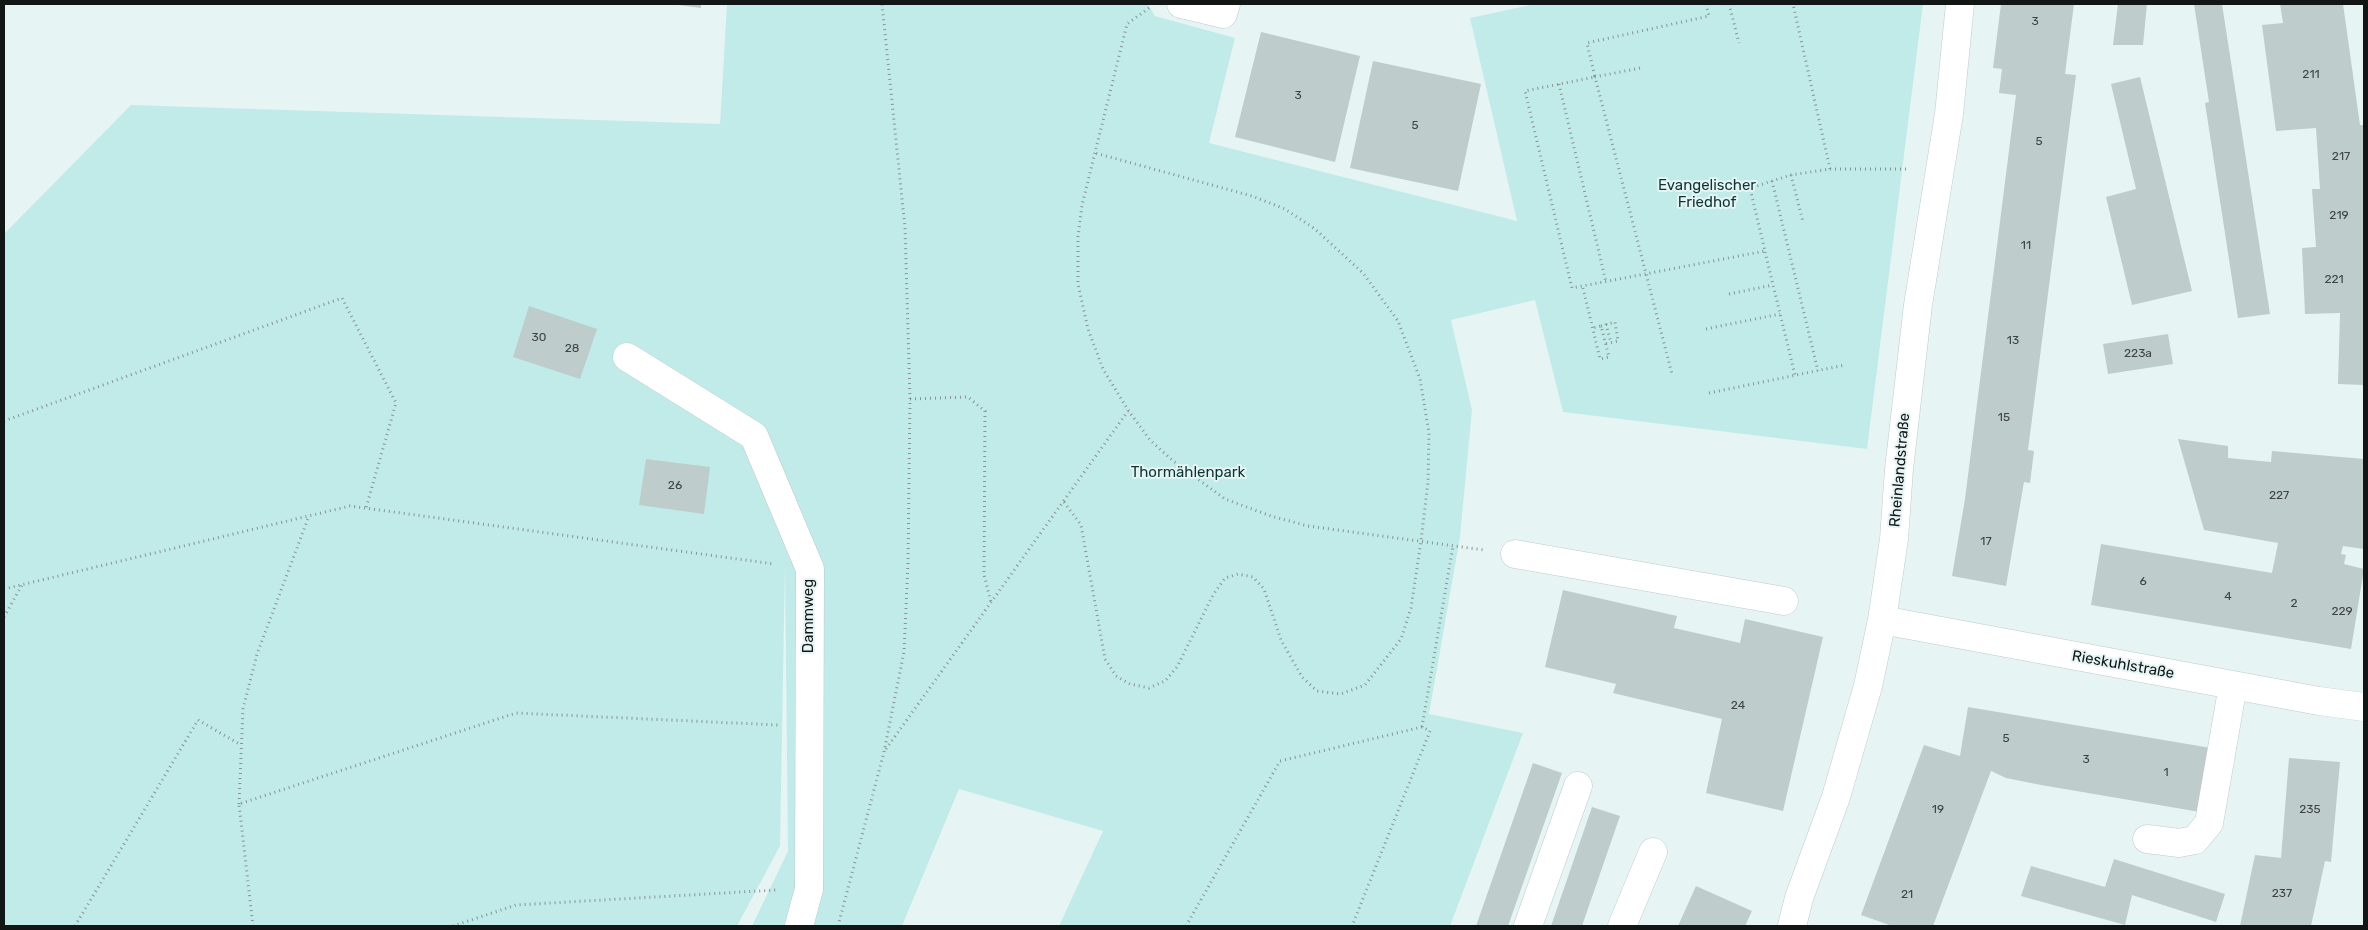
<!DOCTYPE html>
<meta charset="utf-8">
<style>
body{margin:0}
#map{position:relative;width:2368px;height:930px;overflow:hidden;background:#e6f5f4;font-family:Rubik,sans-serif}
canvas{display:block}
.frame{position:absolute;inset:0;border:5px solid #121716;pointer-events:none}
</style>
<div id="map">
<canvas width="2368" height="930"></canvas>
<div class="frame"></div>
</div>
<script>
const context = document.querySelector('canvas').getContext('2d');
context.lineJoin = 'round';
function fillPath(path, color) { context.fillStyle = color; context.fill(path, 'evenodd'); }
const shape = rows => new Path2D(rows.map(r => 'M' + r).join(''));
function strokePath(path, color, width, dash) { context.strokeStyle = color; context.lineWidth = width; context.lineCap = dash ? 'butt' : 'round'; context.setLineDash(dash || []); context.stroke(path); }
function write(font, color, halo, rows, align = 'center') {
  context.font = font + ' Rubik,sans-serif'; context.lineWidth = 4; context.setLineDash([]); context.textBaseline = 'middle'; context.strokeStyle = halo; context.fillStyle = color; for (const [text, x, y, turn = 0] of rows) {
    context.save(); context.translate(x, y); context.rotate((+turn || 0) * Math.PI / 180); context.textAlign = isNaN(turn) ? turn : align; if (halo) context.strokeText(text, 0, 0); context.fillText(text, 0, 0); context.restore();
  }
}
const green = shape([
 [727,4,1148,4,1155,16,1235,38,1209,143,1517,221,1470,18,1535,4,1923,4,1867,449,1563,412,1535,300,1451,320,1472,410,1460,537,1429,714,1523,733,1450,926,1059,926,1103,831,959,789,902,926,752,926,788,851,785,566,780,846,737,926,4,926,4,234,131,105,720,124]
]);
const building = shape([
 [671,4,701,4,701,8],
 [2001,4,2074,4,2065,74,2076,75,2028,450,2034,451,2030,483,2024,482,2006,586,1952,576,1965,499,2016,95,1999,93,2002,69,1993,68],
 [2118,4,2147,4,2143,45,2113,45],
 [2194,4,2222,4,2270,314,2238,318,2205,103,2209,102],
 [2280,4,2343,4,2360,125,2364,125,2364,385,2338,384,2340,313,2305,314,2302,248,2316,247,2312,189,2320,189,2316,128,2276,131,2262,25,2283,23],
 [1261,32,1360,56,1335,162,1235,137],
 [1373,61,1481,84,1458,191,1350,168],
 [2140,77,2192,291,2132,305,2106,197,2136,189,2111,84],
 [529,306,597,329,580,379,513,357],
 [2168,334,2173,364,2108,374,2103,344],
 [2178,439,2228,446,2228,458,2271,462,2272,451,2364,459,2364,549,2343,546,2341,554,2346,555,2344,564,2364,569,2351,649,2091,605,2101,544,2272,573,2278,543,2204,530],
 [646,459,710,467,704,514,639,505],
 [1563,590,1677,616,1674,628,1740,643,1745,619,1823,637,1783,811,1706,793,1722,719,1613,693,1616,684,1545,667],
 [1968,707,2211,748,2200,812,2041,785,2006,778,1991,771,1933,926,1892,926,1861,915,1924,745,1960,756],
 [2289,758,2340,762,2331,862,2325,861,2311,926,2240,926,2255,855,2281,858],
 [1533,763,1562,773,1508,926,1476,926],
 [1592,807,1620,816,1582,926,1551,926],
 [2114,859,2225,894,2216,922,2132,895,2125,925,2021,896,2031,866,2105,887],
 [1696,886,1752,911,1745,926,1678,926]
]);
const path = shape([
 [1706,4,1709,16,1587,43,1595,77,1525,91,1572,288,1765,251,1750,188,1791,175,1830,169,1793,4],
 [1729,4,1739,43],
 [1149,8,1127,24,1082,205,1078,237,1078,284,1088,329,1103,369,1128,410,1150,440,1172,460,1225,499,1271,516,1308,526,1484,550],
 [1640,68,1595,77,1672,374],
 [1559,84,1606,282],
 [1830,169,1907,169],
 [1791,175,1803,222],
 [1772,181,1818,371],
 [1765,252,1795,375],
 [1583,288,1600,359,1609,357,1601,326,1593,328],
 [1729,294,1773,285],
 [1606,324,1611,343],
 [1601,326,1615,322,1618,341,1605,344],
 [1706,329,1780,314],
 [1709,393,1845,365],
 [910,399,968,397,985,411,984,575,991,602],
 [4,421,342,298,396,403,366,508],
 [1064,502,1081,525,1105,659,1116,676,1130,684,1149,688,1165,681,1177,667,1213,595,1225,578,1238,574,1253,577,1264,589,1281,640,1302,677,1317,691,1341,694,1365,685,1401,639,1411,608,1421,541,1428,482,1429,433,1420,379,1398,321,1363,273,1315,229,1285,209,1252,196,1095,153],
 [4,589,350,506,774,564],
 [4,617,22,585],
 [1422,727,1453,546],
 [886,749,1128,411],
 [239,804,243,709,257,654,309,516],
 [75,926,198,720,241,745],
 [253,926,239,804,516,713,778,725],
 [453,926,516,905,776,890],
 [838,926,884,752,904,652,908,563,910,399,905,228,882,4],
 [1186,926,1280,761,1422,727,1430,731,1352,926]
]);
const minor = shape([
 [1181,4,1223,14,1226,4],
 [627,357,754,436,810,569,809,889,799,926],
 [1515,554,1784,601],
 [1882,620,2319,701,2364,707],
 [2147,839,2179,843,2195,840,2209,823,2233,685],
 [1528,926,1578,786],
 [1622,926,1653,852],
 [1792,926,1799,898,1836,797,1868,686,1882,620,1894,539,1899,469,1918,305,1949,114,1960,4]
]);
const numberNames = [
 ["3",2035,22],
 ["211",2311,75],
 ["3",1298,96],
 ["5",1415,126],
 ["5",2039,142],
 ["217",2341,157],
 ["219",2339,216],
 ["11",2026,246],
 ["221",2334,280],
 ["30",539,338],
 ["13",2013,341],
 ["28",572,349],
 ["223a",2138,354],
 ["15",2004,418],
 ["26",675,486],
 ["227",2279,496],
 ["17",1986,542],
 ["6",2143,582],
 ["4",2228,597],
 ["2",2294,604],
 ["229",2342,612],
 ["24",1738,706],
 ["5",2006,739],
 ["3",2086,760],
 ["1",2166,773],
 ["19",1938,810],
 ["235",2310,810],
 ["237",2282,894],
 ["21",1907,895]
];
const parkNames = [
 ["Evangelischer",1707,186],
 ["Friedhof",1707,203],
 ["Thormählenpark",1188,473]
];
const streetNames = [
 ["Rheinlandstraße",1900,470,-85],
 ["Dammweg",809,616,-90],
 ["Rieskuhlstraße",2123,665,10]
];
fillPath(green, '#c1ebe9');
fillPath(building, '#becccb');
strokePath(minor, '#bdcbca', 29);
strokePath(path, '#899392', 3, [1, 4]);
strokePath(minor, '#fff', 28);
write('12px', '#3d4443', null, numberNames);
write('15px', '#0c3635', '#e6f5f4', parkNames);
write('15px', '#121716', '#e6f5f4', streetNames);
</script>
